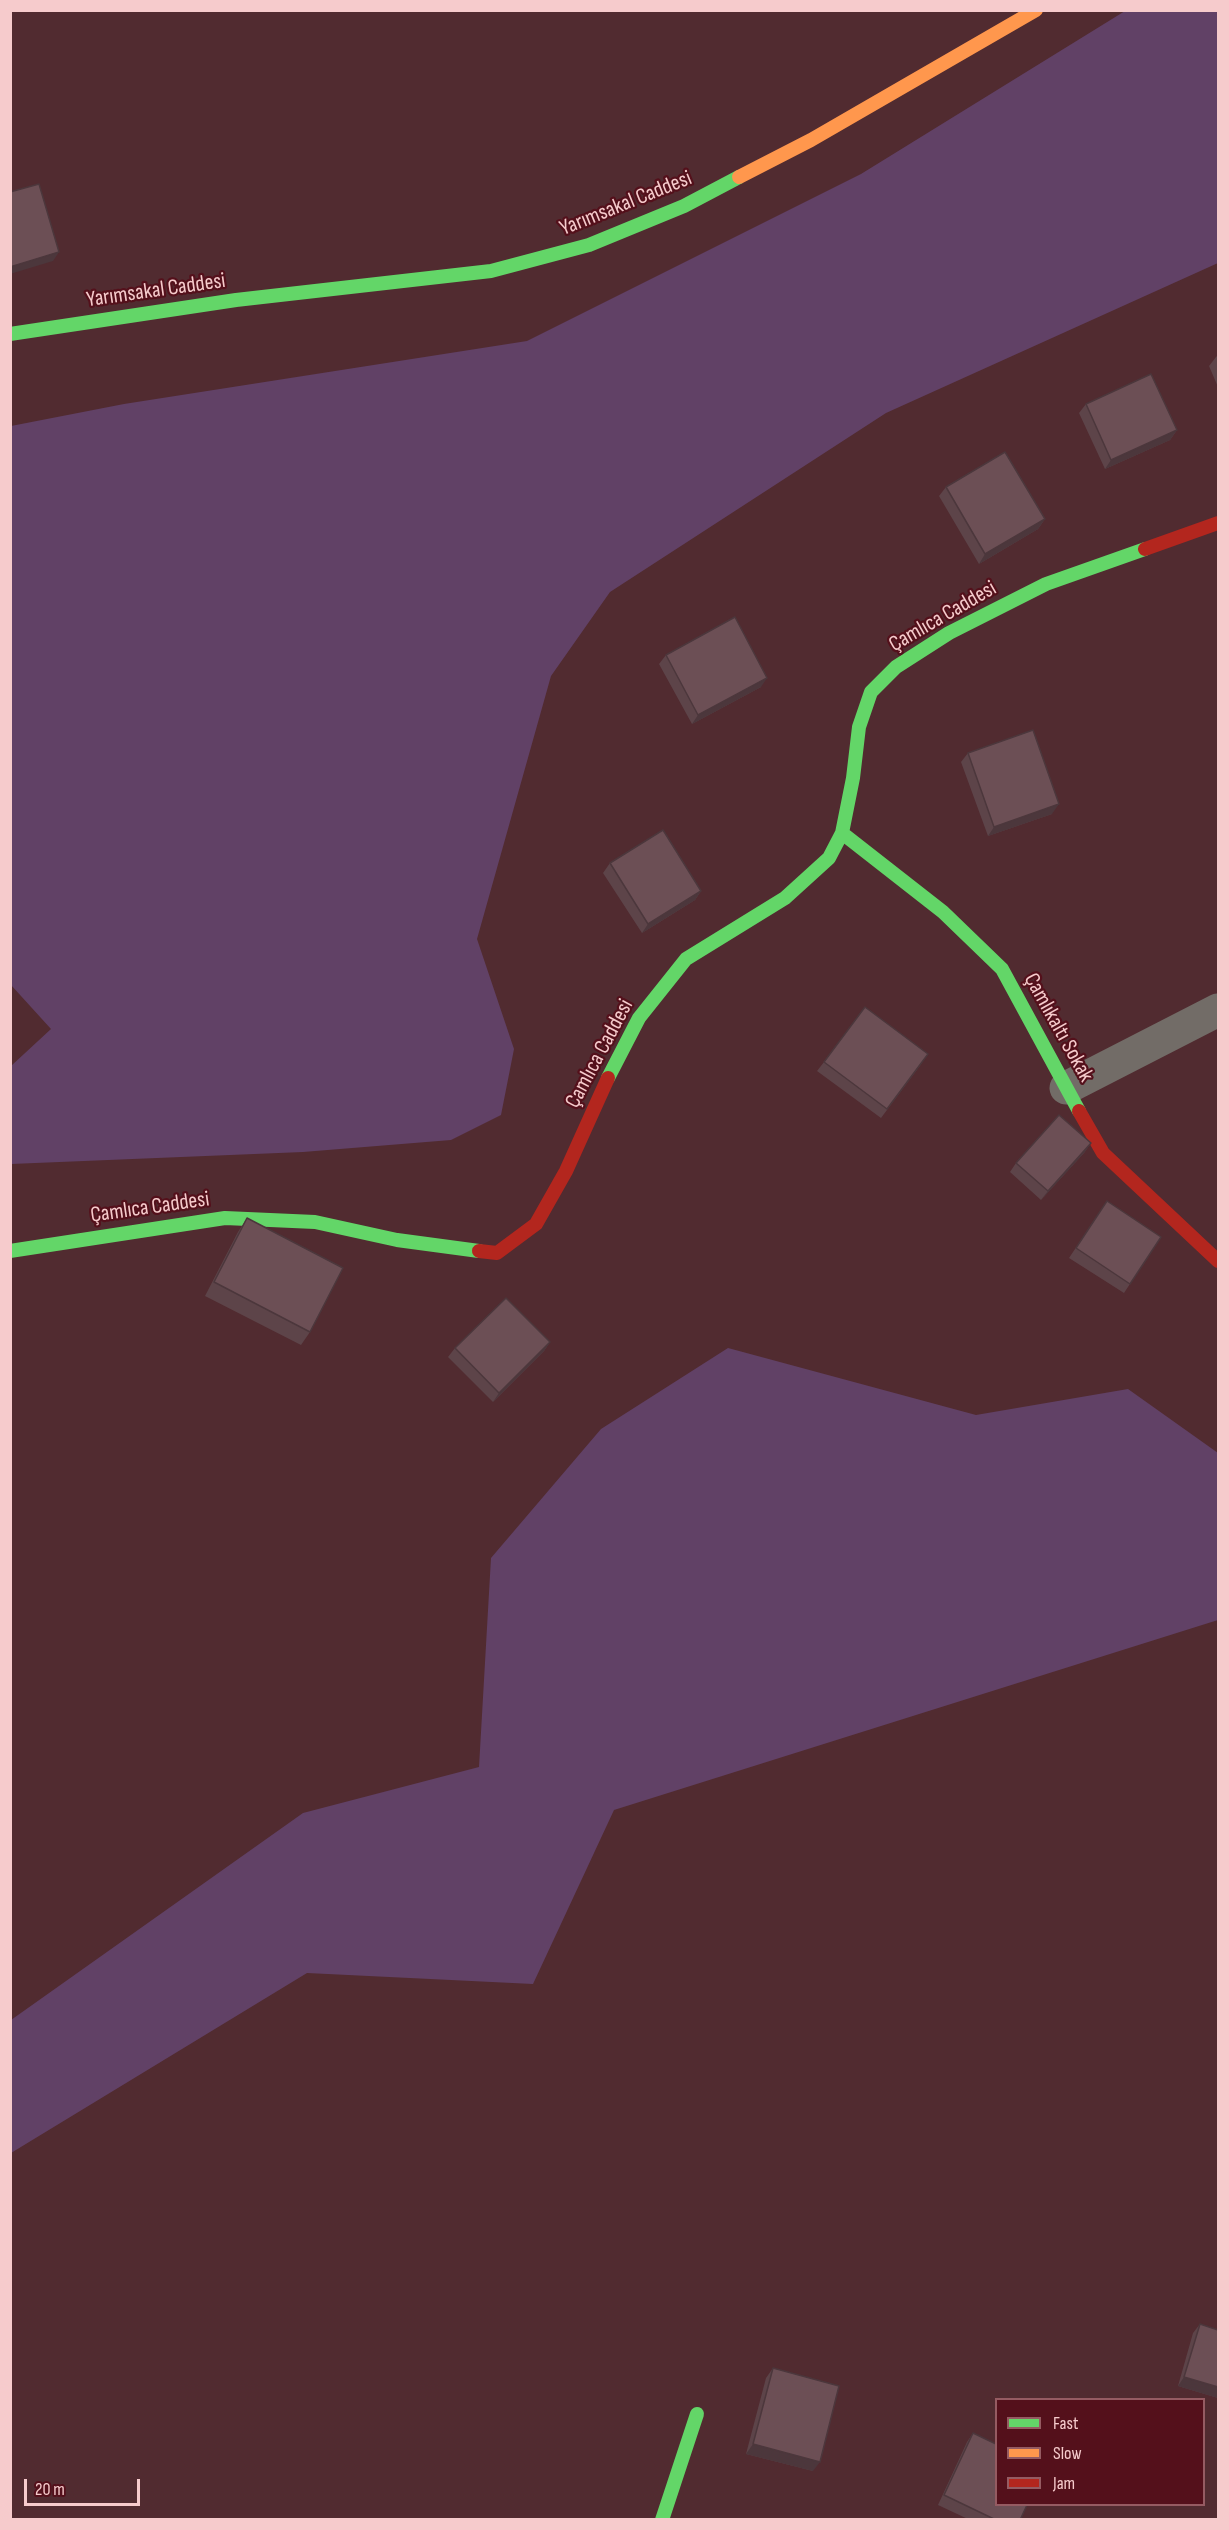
<!DOCTYPE html>
<meta charset="utf-8">
<style>
body{margin:0}
#map{position:relative;width:1229px;height:2530px;overflow:hidden;background:#512b30;font-family:"Sofia Sans Condensed",sans-serif}
canvas{display:block}
.frame{position:absolute;inset:0;border:12px solid #f6cbcc;pointer-events:none}
.legend{position:absolute;left:995px;top:2398px;width:210px;height:108px;box-sizing:border-box;background:#54101b;border:2px solid #955b62;margin:0;padding:8px 10px;list-style:none;font-size:18px;color:#f6cbcc}
.legend li{display:flex;align-items:center;gap:12px;height:30px}
.legend b{width:30px;border:2px solid #955b62}
.scale{position:absolute;left:24px;top:2479px;width:116px;height:27px;box-sizing:border-box;border:3px solid #f6cbcc;border-top:0;padding-left:8px;font-size:18px;line-height:21px;white-space:nowrap;color:#f6cbcc;-webkit-text-stroke:4px #54101b;paint-order:stroke}
</style>
<div id="map">
<canvas width="1229" height="2530"></canvas>
<div class="frame"></div>
<ul class="legend">
<li><b style="height:8px;background:#63d668"></b>Fast</li>
<li><b style="height:8px;background:#ff974d"></b>Slow</li>
<li><b style="height:8px;background:#b3261e"></b>Jam</li>
</ul>
<div class="scale">20 m</div>
</div>
<script>
const context = document.querySelector('canvas').getContext('2d');
context.lineJoin = 'round';
function fillPath(path, color) { context.fillStyle = color; context.fill(path, 'evenodd'); }
const shape = rows => new Path2D(rows.map(r => 'M' + r).join(''));
function strokePath(path, color, width, dash) { context.strokeStyle = color; context.lineWidth = width; context.lineCap = dash ? 'butt' : 'round'; context.setLineDash(dash || []); context.stroke(path); }
function write(font, color, halo, rows, align = 'center') {
  context.font = font + ' "Sofia Sans Condensed",sans-serif'; context.lineWidth = 4.5; context.setLineDash([]); context.textBaseline = 'middle'; context.strokeStyle = halo; context.fillStyle = color; for (const [text, x, y, turn = 0] of rows) {
    context.save(); context.translate(x, y); context.rotate((+turn || 0) * Math.PI / 180); context.textAlign = isNaN(turn) ? turn : align; if (halo) context.strokeText(text, 0, 0); context.fillText(text, 0, 0); context.restore();
  }
}
const green = shape([
 [1125,11,1218,11,1218,263,886,413,610,592,551,676,477,939,514,1049,501,1115,451,1140,303,1152,11,1164,11,1066,51,1029,11,985,11,426,124,404,527,341,861,174],
 [728,1348,976,1415,1128,1389,1218,1453,1218,1620,614,1810,533,1984,307,1973,11,2153,11,2020,303,1813,479,1767,491,1558,601,1429]
]);
const street = shape([
 [1066,1088,1218,1010]
]);
const fast = shape([
 [10,334,236,300,491,271,589,245,684,206,739,177],
 [842,833,943,912,1002,969,1079,1111],
 [608,1078,639,1018,686,959,785,898,829,858,842,833,853,778,859,727,871,692,896,667,949,633,1046,584,1145,549],
 [10,1251,225,1218,315,1222,397,1240,479,1251],
 [662,2520,697,2414]
]);
const slow = shape([
 [739,177,811,140,1036,10]
]);
const jam = shape([
 [1145,549,1218,523],
 [1079,1111,1103,1153,1218,1261],
 [479,1251,497,1253,536,1224,566,1171,608,1078]
]);
const wall = shape([
 [1218,355,1218,387,1209,366,1216,357],
 [1086,404,1177,430,1170,440,1105,469,1079,413],
 [946,487,1045,519,1038,529,979,564,939,496],
 [666,655,761,687,692,724,659,664],
 [968,753,1052,814,988,836,961,762],
 [610,863,701,891,695,900,642,933,603,873],
 [824,1062,922,1063,881,1118,817,1071],
 [1091,1143,1084,1153,1041,1200,1010,1172,1016,1163],
 [1107,1201,1161,1237,1124,1293,1069,1258],
 [247,1218,310,1332,301,1345,205,1296,238,1232],
 [550,1342,544,1351,493,1402,448,1357,455,1348],
 [1200,2324,1218,2330,1218,2398,1178,2386,1193,2333],
 [773,2368,813,2471,746,2454,766,2378],
 [973,2433,1020,2520,970,2520,938,2505,967,2442]
]);
const shadedWall = shape([
 [59,252,53,261,10,274,10,267],
 [1177,430,1170,440,1105,469,1111,460],
 [1045,519,1038,529,979,564,985,554],
 [767,678,761,687,692,724,698,715],
 [1059,804,1052,814,988,836,994,827],
 [701,891,695,900,642,933,648,924],
 [1091,1143,1084,1153,1041,1200,1048,1191],
 [550,1342,544,1351,493,1402,499,1393],
 [1184,2377,1218,2387,1218,2398,1178,2386],
 [753,2444,820,2462,813,2471,746,2454]
]);
const building = shape([
 [39,184,59,252,10,267,10,192,39,184],
 [1151,374,1177,430,1111,460,1086,404,1151,374],
 [1005,452,1045,519,985,554,946,487,1005,452],
 [735,617,767,678,698,715,666,655,735,617],
 [1033,730,1059,804,994,827,968,753,1033,730],
 [663,830,701,891,648,924,610,863,663,830],
 [865,1007,928,1054,887,1109,824,1062,865,1007],
 [1059,1115,1091,1143,1048,1191,1016,1163,1059,1115],
 [1107,1201,1161,1237,1130,1284,1076,1248,1107,1201],
 [247,1218,343,1268,310,1332,214,1282,247,1218],
 [506,1298,550,1342,499,1393,455,1348,506,1298],
 [1200,2324,1218,2330,1218,2387,1184,2377,1200,2324],
 [773,2368,839,2386,820,2462,753,2444,773,2368],
 [973,2433,996,2444,996,2505,1027,2505,1020,2520,996,2520,944,2495,973,2433]
]);
const streetNames = [
 ["Yarımsakal Caddesi",626,204,-22],
 ["Yarımsakal Caddesi",156,291,-8],
 ["Çamlıca Caddesi",943,617,-30],
 ["Çamlıkaltı Sokak",1058,1028,61],
 ["Çamlıca Caddesi",600,1054,-62],
 ["Çamlıca Caddesi",150,1208,-8]
];
fillPath(green, '#614166');
strokePath(street, '#726c67', 33);
strokePath(fast, '#63d668', 14);
strokePath(slow, '#ff974d', 14);
strokePath(jam, '#b3261e', 14);
fillPath(wall, '#5d4449');
fillPath(shadedWall, '#4c373c');
fillPath(building, '#6c4f55');
strokePath(building, '#4c373c', 1.5);
write('22px', '#f6cbcc', '#54101b', streetNames);
</script>
